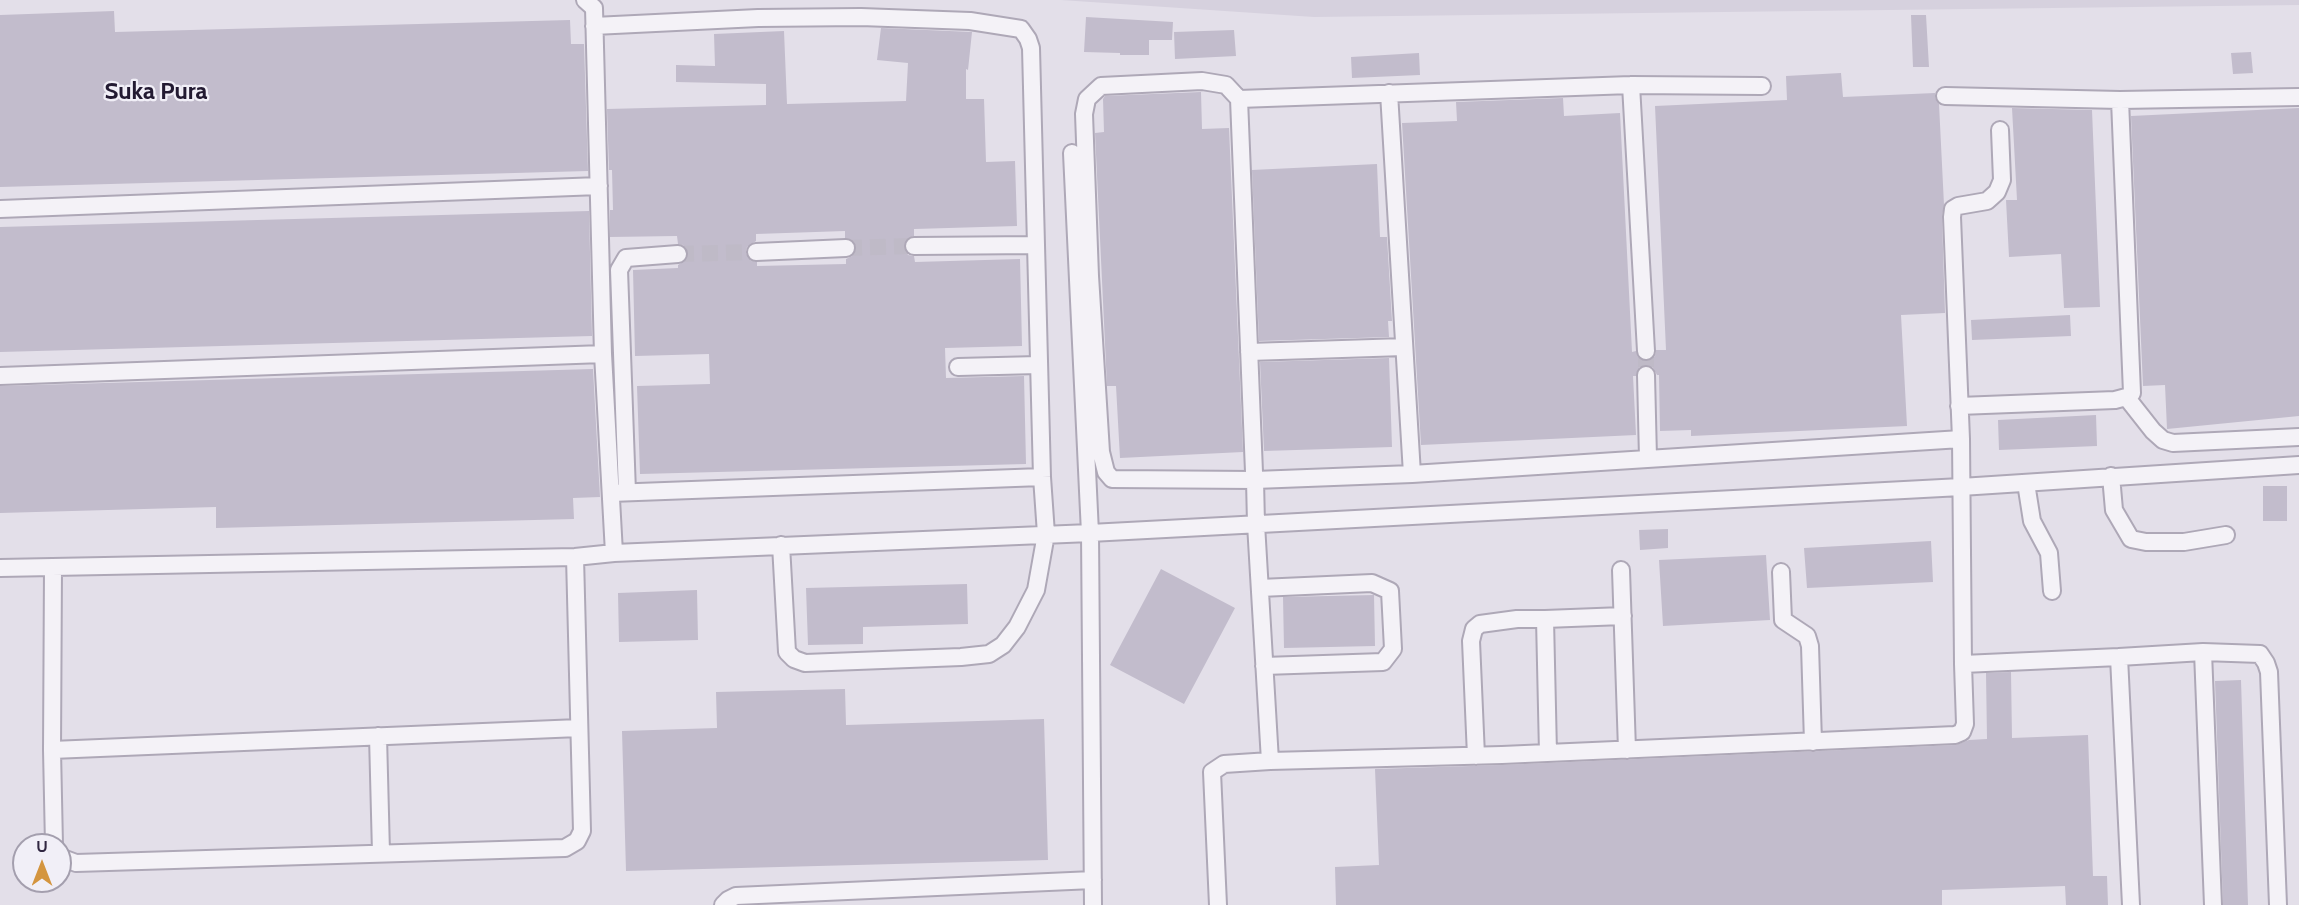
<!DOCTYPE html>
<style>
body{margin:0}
#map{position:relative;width:2299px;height:905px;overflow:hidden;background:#e3dfe9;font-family:Cabin,sans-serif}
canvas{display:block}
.north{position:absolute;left:12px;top:833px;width:60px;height:60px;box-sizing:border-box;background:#f1eff7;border:2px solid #a49fae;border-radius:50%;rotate:0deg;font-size:16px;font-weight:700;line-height:24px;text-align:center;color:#312741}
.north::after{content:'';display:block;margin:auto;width:21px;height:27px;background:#d4953f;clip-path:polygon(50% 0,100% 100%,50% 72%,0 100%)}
</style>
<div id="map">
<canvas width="2299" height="905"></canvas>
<div class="north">U</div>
</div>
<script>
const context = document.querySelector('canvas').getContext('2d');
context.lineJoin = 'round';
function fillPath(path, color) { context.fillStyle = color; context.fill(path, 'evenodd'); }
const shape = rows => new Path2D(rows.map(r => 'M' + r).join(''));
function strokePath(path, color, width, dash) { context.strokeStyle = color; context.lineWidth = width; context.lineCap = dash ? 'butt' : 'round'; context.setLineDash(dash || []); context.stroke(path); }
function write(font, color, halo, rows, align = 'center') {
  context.font = font + ' Cabin,sans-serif'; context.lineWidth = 4.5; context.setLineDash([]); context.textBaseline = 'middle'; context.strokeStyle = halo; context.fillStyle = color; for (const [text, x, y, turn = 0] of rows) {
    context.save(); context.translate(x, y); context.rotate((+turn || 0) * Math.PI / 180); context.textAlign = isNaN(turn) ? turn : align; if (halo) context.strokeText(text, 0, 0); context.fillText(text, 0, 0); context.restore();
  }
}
const built = shape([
 [1061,0,2299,0,2299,5,1314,17]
]);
const building = shape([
 [114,11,115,32,570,20,571,44,584,44,588,171,0,187,0,15],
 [1911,15,1926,15,1929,67,1913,67],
 [1086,17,1173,22,1172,40,1149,40,1149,55,1120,55,1120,53,1084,52],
 [881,28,972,32,968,70,966,69,966,99,984,99,986,162,1015,161,1017,226,914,229,914,236,905,240,904,247,908,255,914,256,915,262,1020,259,1022,346,945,348,946,378,1024,376,1026,464,640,474,637,386,710,384,709,354,635,356,633,270,678,268,678,265,687,259,688,253,683,245,678,244,677,236,610,237,610,210,613,210,612,170,609,170,607,109,766,105,766,84,676,82,676,65,715,66,714,34,784,31,787,104,906,101,908,63,877,60],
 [845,231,845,238,854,242,856,248,852,256,846,259,846,264,757,266,757,262,751,261,746,253,747,247,756,241,756,234],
 [1234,30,1236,56,1175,59,1174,32],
 [2251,52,2253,73,2233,74,2231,53],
 [1419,53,1420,75,1352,78,1351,57],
 [1841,73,1843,97,1935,93,1936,100,1939,104,1944,205,1942,217,1945,313,1901,315,1907,426,1691,436,1691,430,1660,431,1659,375,1657,375,1652,366,1645,365,1640,366,1636,376,1633,376,1636,435,1421,445,1402,123,1457,121,1456,102,1563,98,1564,116,1620,113,1632,352,1636,351,1641,360,1647,361,1655,356,1656,350,1666,350,1655,106,1787,100,1786,76],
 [1201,92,1202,129,1229,128,1243,452,1120,458,1116,386,1107,386,1095,133,1104,132,1103,99,1105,96],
 [2012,108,2092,110,2100,307,2064,308,2061,254,2009,257,2006,200,2017,200],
 [2299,108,2299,416,2167,429,2165,385,2143,386,2131,116],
 [1377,164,1380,237,1387,237,1392,321,1388,321,1389,337,1259,341,1252,170],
 [589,211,592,336,0,352,0,227],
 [2070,315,2071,336,1972,340,1971,320],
 [1389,358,1392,447,1264,451,1260,362],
 [593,369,600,497,573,498,574,519,216,528,216,507,0,513,0,386],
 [2096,415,2097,446,1999,450,1998,420],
 [2263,486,2287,486,2287,521,2263,521],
 [1668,529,1668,548,1640,550,1639,530],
 [1931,541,1933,582,1807,588,1804,548],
 [1766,555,1770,620,1663,626,1659,560],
 [1161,569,1235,608,1184,704,1110,665],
 [967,584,968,624,863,627,863,644,808,645,806,588],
 [697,590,698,640,619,642,618,593],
 [1374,595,1375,646,1284,648,1283,597],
 [2011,672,2012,738,2088,735,2093,876,2107,876,2108,905,2066,905,2065,886,1942,890,1942,905,1336,905,1335,867,1379,865,1375,769,1502,765,1956,745,1969,740,1987,739,1986,673],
 [2241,680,2248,905,2223,905,2215,681],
 [845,689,846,725,1044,719,1048,860,626,871,622,731,717,728,716,692]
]);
const minorTunnel = shape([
 [846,248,914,246],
 [678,254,756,252],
 [1646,351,1646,375]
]);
const minor = shape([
 [594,26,758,18,861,17,970,21,1021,29,1028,39,1031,48,1036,245],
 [1631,85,1646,351],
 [1389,93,1412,474],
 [1945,96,2120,100],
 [1239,99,1631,85,1762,86],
 [1072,153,1090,533,1093,905],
 [0,209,599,186],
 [756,252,846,248],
 [1249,352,1404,347],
 [958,367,1038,365],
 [1646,375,1648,458],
 [0,376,603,354],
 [2127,398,2153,431,2163,440,2173,443,2299,437],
 [1959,406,2115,400,2130,396,2132,393,2120,100,2299,97],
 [2111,476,2114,510,2131,539,2146,542,2184,542,2226,535],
 [2026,483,2032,521,2049,553,2052,591],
 [627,492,619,270,626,258,678,254],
 [611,493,1042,477],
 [781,545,787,652,794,659,805,663,961,657,989,654,1003,645,1017,627,1036,590,1046,534,1042,477,1036,245,914,246],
 [614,553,1090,533,1961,487,2299,465],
 [0,568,575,557,614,553,603,354,594,8,585,0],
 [53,568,52,750,54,845],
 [1621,570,1627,750],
 [1781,572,1783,620,1807,636,1810,646,1813,742],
 [1260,588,1372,583,1390,591,1393,649,1383,662,1264,666],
 [1545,619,1623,616],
 [2203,652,2213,905],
 [1963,664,2119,657],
 [378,736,381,853],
 [52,750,579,728],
 [1476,756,1471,641,1474,629,1480,624,1517,619,1545,619,1548,753],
 [1270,761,1502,755,1955,735,1962,732,1965,724,1963,664,1961,439,1952,217,1953,209,1958,206,1987,201,1997,192,2002,180,2000,130],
 [60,857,76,863,565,848,577,841,582,831,575,557],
 [723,905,728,900,736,896,1093,880],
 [1218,905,1212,772,1224,764,1270,761,1256,524,1255,480,1254,472,1239,99,1226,85,1202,81,1101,86,1087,99,1084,114,1090,276,1101,452,1106,472,1112,479,1255,480,1412,474,1961,439],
 [2131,905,2119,657,2203,652,2260,654,2266,663,2269,672,2278,905]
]);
const quarterNames = [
 ["Suka Pura",156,92]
];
fillPath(built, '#d6d1de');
fillPath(building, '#c2bccc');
strokePath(minorTunnel, '#bfbac7', 16, [16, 8]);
strokePath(minor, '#aea8b7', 20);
strokePath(minor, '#f4f2f7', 16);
write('bold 24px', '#231a32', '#f1eff7', quarterNames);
</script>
